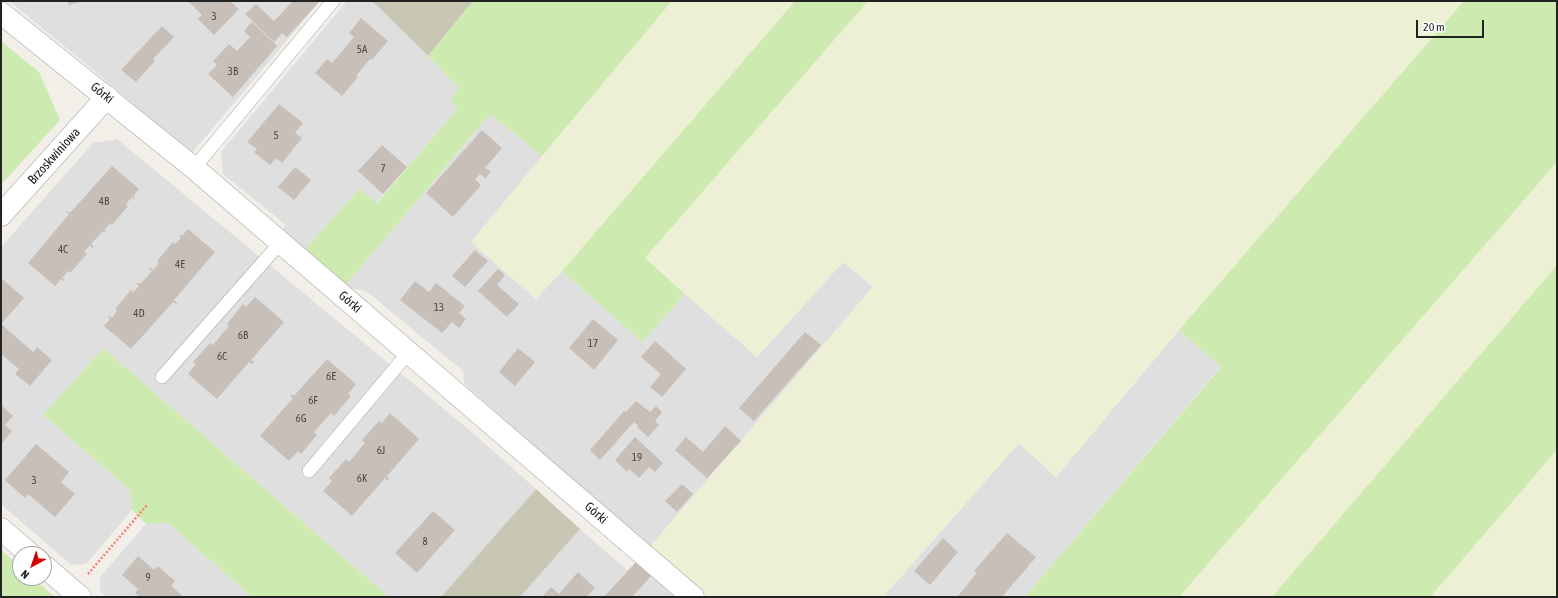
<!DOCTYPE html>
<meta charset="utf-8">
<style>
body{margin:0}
#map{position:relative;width:1558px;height:598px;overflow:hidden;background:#f2efe9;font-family:"Asap Condensed",sans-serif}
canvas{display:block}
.frame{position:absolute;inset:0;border:2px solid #222;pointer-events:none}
.north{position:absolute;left:12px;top:546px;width:40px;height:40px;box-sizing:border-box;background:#fff;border:1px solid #a7a7a7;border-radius:50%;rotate:220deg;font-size:11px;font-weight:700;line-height:16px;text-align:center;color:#222}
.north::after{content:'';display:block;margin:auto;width:14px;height:18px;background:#d40000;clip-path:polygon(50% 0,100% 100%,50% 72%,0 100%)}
.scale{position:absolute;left:1416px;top:20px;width:68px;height:18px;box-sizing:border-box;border:2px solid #222;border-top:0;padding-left:5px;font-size:12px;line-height:14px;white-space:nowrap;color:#222;-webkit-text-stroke:3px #fff;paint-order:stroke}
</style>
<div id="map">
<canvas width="1558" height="598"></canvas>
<div class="frame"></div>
<div class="north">N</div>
<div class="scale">20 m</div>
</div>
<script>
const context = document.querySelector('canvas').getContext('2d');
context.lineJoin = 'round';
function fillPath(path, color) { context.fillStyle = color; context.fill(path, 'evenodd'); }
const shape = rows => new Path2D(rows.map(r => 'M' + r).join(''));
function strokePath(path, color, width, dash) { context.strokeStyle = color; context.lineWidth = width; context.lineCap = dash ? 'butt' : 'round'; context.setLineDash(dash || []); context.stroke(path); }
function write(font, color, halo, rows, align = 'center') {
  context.font = font + ' "Asap Condensed",sans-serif'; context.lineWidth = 3.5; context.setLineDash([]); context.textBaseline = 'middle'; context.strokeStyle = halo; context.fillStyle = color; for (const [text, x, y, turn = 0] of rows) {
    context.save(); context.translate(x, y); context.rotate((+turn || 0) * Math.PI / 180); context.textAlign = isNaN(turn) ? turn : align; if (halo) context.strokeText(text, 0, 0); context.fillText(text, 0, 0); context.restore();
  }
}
const residential = shape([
 [9,1,320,1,191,154,86,64],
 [347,1,372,1,460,88,458,108,376,203,359,189,303,252,280,233,286,225,223,174,221,152],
 [490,114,542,156,471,242,536,299,562,271,642,342,685,294,757,357,843,262,873,287,648,549,464,383,463,371,366,291,344,287],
 [117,139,467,428,536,489,441,597,389,597,103,348,43,415,130,490,132,510,86,564,71,565,1,504,1,247,93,143],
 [1179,330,1221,366,1025,597,883,597,1019,443,1056,477],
 [167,522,252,597,107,597,100,591,100,577,146,524],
 [580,529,627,570,628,570,637,561,679,597,520,597]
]);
const construction = shape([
 [372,1,473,1,428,56],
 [536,489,580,529,520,597,441,597]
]);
const farmland = shape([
 [672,1,795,1,562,271,536,299,471,242],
 [868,1,1464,1,1179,330,1056,477,1019,443,883,597,705,597,648,549,873,287,843,262,757,357,645,258],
 [1557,162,1557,265,1272,597,1179,597],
 [1557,450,1557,597,1430,597]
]);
const grass = shape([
 [473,1,672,1,542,156,490,114,344,287,303,252,359,189,377,203,458,108,450,100,459,88,428,56],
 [795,1,868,1,645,258,685,294,642,342,562,271],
 [1464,1,1557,1,1557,162,1179,597,1025,597,1221,367,1179,330],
 [1,41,39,72,60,120,1,185],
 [1557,265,1557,450,1430,597,1272,597],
 [103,348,351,564,389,597,252,597,167,522,146,524,132,510,130,490,43,415],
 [1,550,20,567,20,578,33,578,55,597,1,597]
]);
const building = shape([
 [68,1,83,1,69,5],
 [188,1,230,1,239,9,214,35,198,19,202,15],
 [293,1,320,1,287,37,282,33,274,42,245,14,256,4,274,21],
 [361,18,388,41,372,60,370,59,356,76,358,77,342,96,315,73,327,59,332,63,354,37,349,33],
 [252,22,277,46,233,97,208,74,217,65,213,61,229,44,237,51,250,37,244,31],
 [162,26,174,37,153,59,155,61,136,82,121,70],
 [279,104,303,123,295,133,302,138,282,163,276,158,270,165,254,152,257,149,247,142],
 [482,130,502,148,485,168,491,172,485,178,480,174,475,179,481,185,453,217,426,193],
 [382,145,407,167,383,194,358,171],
 [112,166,139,189,133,196,135,198,134,200,132,197,126,204,128,206,112,225,110,223,104,230,106,231,105,233,103,231,91,244,94,246,92,248,90,245,84,252,87,254,70,273,68,271,62,278,65,280,63,281,61,279,55,286,28,263,69,214,66,212,67,211,70,213],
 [295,167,311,180,294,200,278,187],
 [188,229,215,252,174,300,177,303,176,304,173,302,131,349,104,326,110,319,108,317,109,316,112,318,117,311,115,309,131,290,133,292,139,286,137,284,138,282,140,284,146,278,152,271,149,269,151,268,153,270,159,263,157,261,173,242,175,244,181,238,179,236,180,234,182,236],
 [475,250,488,261,465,287,452,276],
 [498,269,505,275,497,285,519,304,507,317,478,291],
 [1,278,24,298,1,324,33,352,37,347,52,360,30,386,15,374,19,369,1,354],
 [415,281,429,292,436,283,465,306,459,313,466,319,459,328,452,322,442,333,400,300],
 [255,297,284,322,251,360,254,362,252,364,249,362,217,399,188,374,196,364,193,362,210,343,213,345,221,335,229,326,227,324,243,304,246,307],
 [593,319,618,340,594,370,569,348],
 [805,332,821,345,754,421,739,408],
 [655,341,686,369,662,397,650,387,661,374,641,357],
 [518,348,535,362,515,386,499,372],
 [327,359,356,384,348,394,351,396,334,416,331,413,323,422,314,432,317,435,301,454,298,451,289,461,260,436,293,398,290,396,292,394,294,396],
 [636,401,650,412,656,406,662,412,655,421,659,425,648,437,637,427,638,425,634,422,600,460,590,450,624,411,626,412],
 [1,405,13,416,5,425,12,431,1,444],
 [390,413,419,439,387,476,389,479,388,481,385,478,352,516,323,491,332,481,329,478,346,459,349,462,365,443,362,440,379,421,382,423],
 [725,426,741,441,707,478,675,450,686,437,703,452],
 [635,437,663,463,655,472,649,467,639,478,629,469,627,472,615,460],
 [36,444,69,472,61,482,75,494,55,517,28,494,25,498,5,480],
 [682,484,693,494,677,512,665,501],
 [433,511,455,530,417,573,395,553],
 [1007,533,1036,557,1002,597,957,597,977,573,974,571],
 [943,538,958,552,930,585,914,571],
 [138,556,154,570,158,566,175,581,171,586,184,597,140,597,135,593,138,589,122,575],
 [637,561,652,575,632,597,604,597],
 [578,572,595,588,586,597,542,597,551,587,559,594]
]);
const path = shape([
 [88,574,147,505]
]);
const service = shape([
 [194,168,333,1],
 [162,377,281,242],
 [309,471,409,352]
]);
const minor = shape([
 [1,13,194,168,693,597],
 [1,215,107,97],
 [1,529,30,554],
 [44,566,80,597]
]);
const numberNames = [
 ["3",214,17],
 ["5A",362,50],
 ["3B",233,72],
 ["5",276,136],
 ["7",383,169],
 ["4B",104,202],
 ["4C",63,250],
 ["4E",180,265],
 ["13",439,308],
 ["4D",139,314],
 ["6B",243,336],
 ["17",593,344],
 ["6C",222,357],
 ["6E",331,377],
 ["6F",313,401],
 ["6G",301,419],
 ["6J",381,451],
 ["19",637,458],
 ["6K",362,479],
 ["3",34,481],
 ["8",425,542],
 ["9",148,578]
];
const streetNames = [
 ["Górki",102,93,39],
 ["Brzoskwiniowa",54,156,-48],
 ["Górki",350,302,41],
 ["Górki",596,513,41]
];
fillPath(residential, '#e0dfdf');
fillPath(construction, '#c7c7b4');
fillPath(farmland, '#eef0d5');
fillPath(grass, '#cdebb0');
fillPath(building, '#c7bfb8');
strokePath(service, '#a9a9a9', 14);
strokePath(minor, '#a9a9a9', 23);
strokePath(path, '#fa8072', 2.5, [2, 2]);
strokePath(service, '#fff', 13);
strokePath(minor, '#fff', 22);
write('11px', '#4b4948', null, numberNames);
write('13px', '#222', '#fff', streetNames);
</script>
